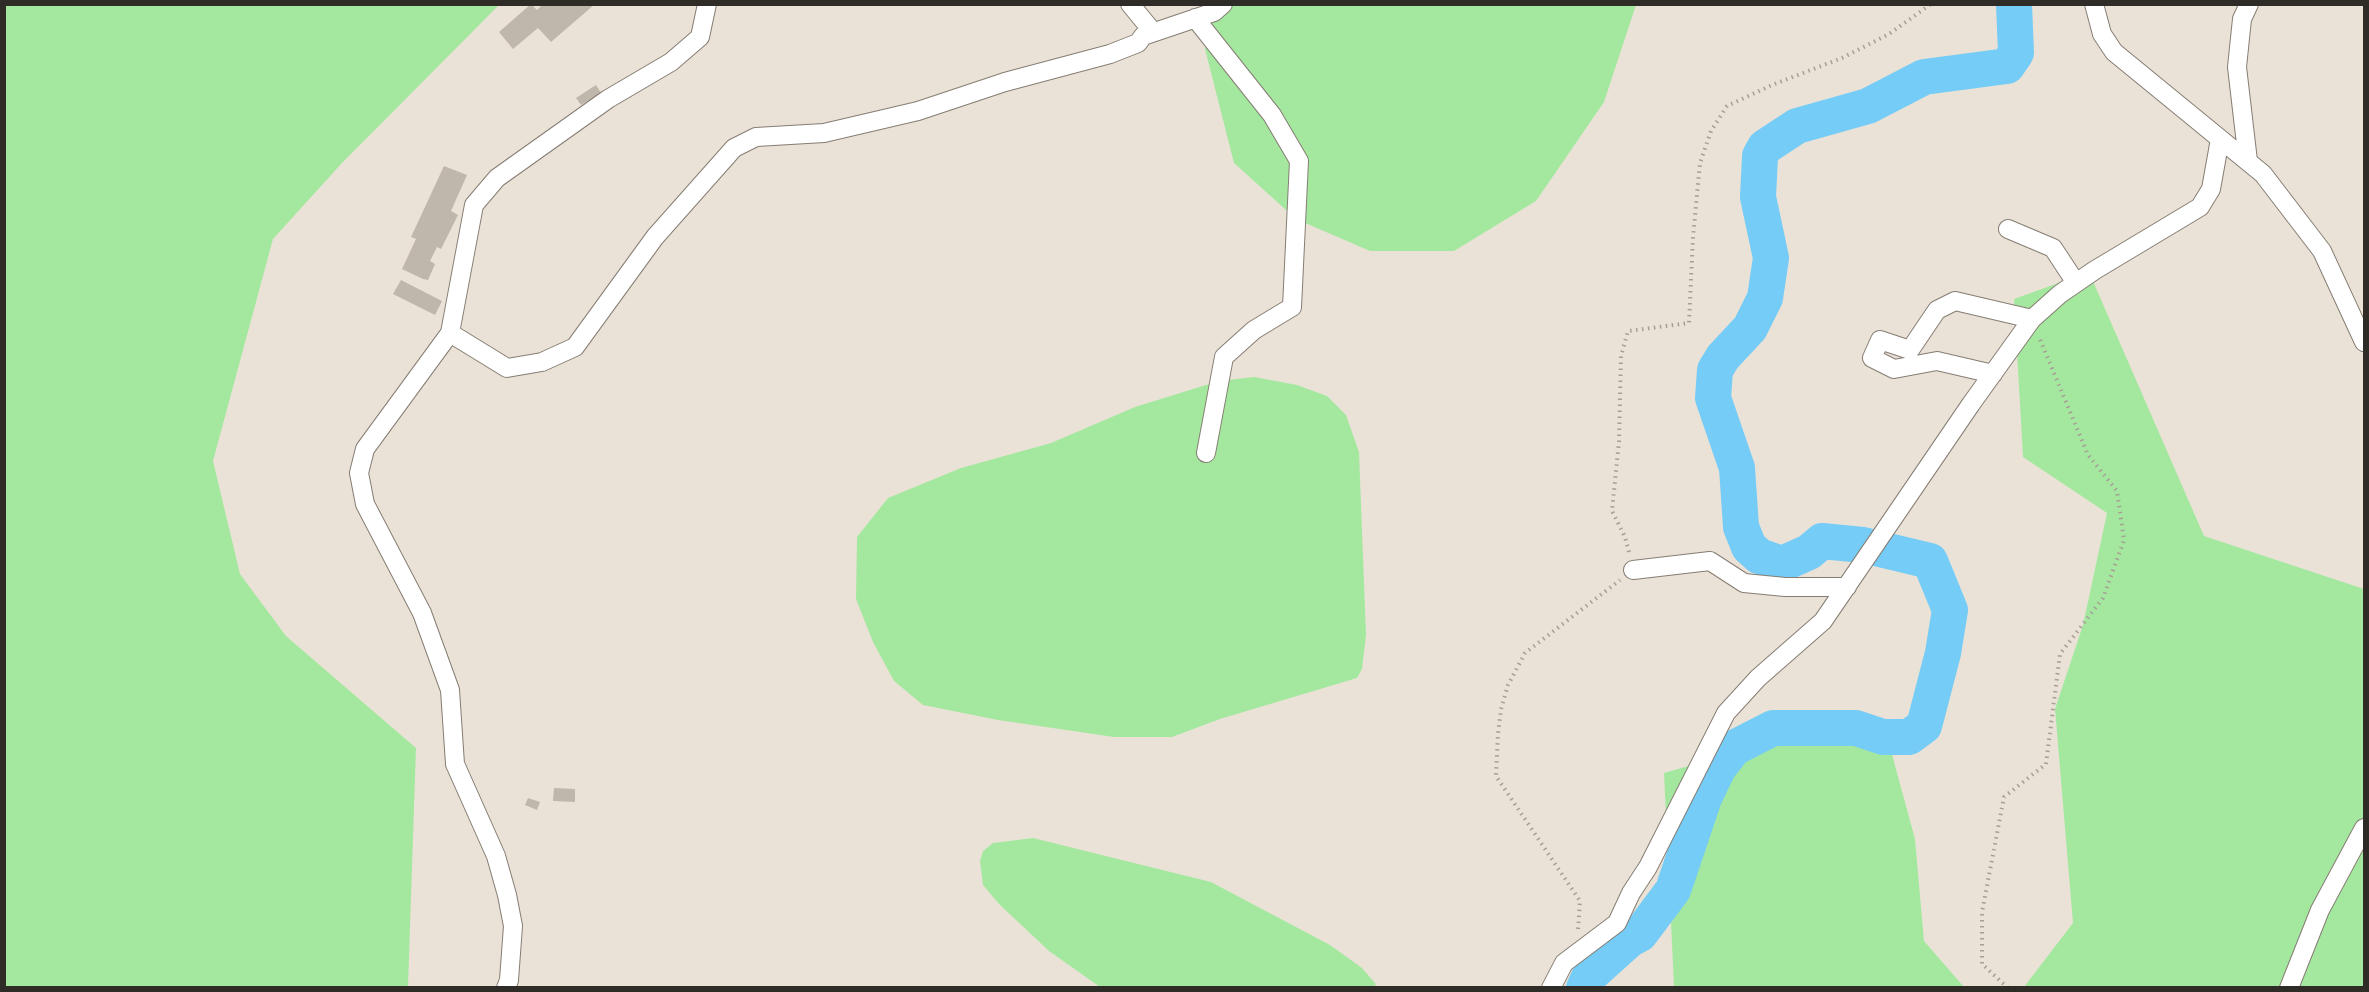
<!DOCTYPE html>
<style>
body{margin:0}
#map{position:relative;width:2369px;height:992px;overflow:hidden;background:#ebe2d7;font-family:Rubik,sans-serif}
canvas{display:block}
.frame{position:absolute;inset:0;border:6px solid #2f2c27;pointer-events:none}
</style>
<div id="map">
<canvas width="2369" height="992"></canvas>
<div class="frame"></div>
</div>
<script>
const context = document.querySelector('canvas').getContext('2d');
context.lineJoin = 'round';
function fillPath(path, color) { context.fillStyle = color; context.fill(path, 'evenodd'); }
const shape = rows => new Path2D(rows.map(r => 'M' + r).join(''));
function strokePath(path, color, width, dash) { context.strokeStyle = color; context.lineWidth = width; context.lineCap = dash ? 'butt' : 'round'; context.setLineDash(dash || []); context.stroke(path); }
const green = shape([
 [5,4,499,5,342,163,273,239,213,461,240,574,286,636,416,748,408,987,5,987],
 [1214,5,1636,5,1604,102,1536,201,1454,251,1370,251,1296,219,1234,163,1205,49],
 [2089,272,2204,536,2364,589,2364,987,2024,987,2073,923,2055,709,2083,625,2107,513,2023,457,2014,299],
 [1254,377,1297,385,1327,396,1346,415,1359,452,1366,635,1362,669,1357,678,1220,719,1172,737,1114,737,998,720,923,705,894,681,873,642,856,599,857,537,888,498,961,468,1051,443,1135,407,1219,381],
 [1794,736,1887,736,1915,839,1924,941,1964,987,1674,987,1664,773],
 [1033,838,1211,882,1330,945,1362,968,1375,983,1376,987,1100,987,1049,951,999,904,983,885,980,861,983,851,993,843]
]);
const river = shape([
 [1584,988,1590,975,1629,940,1640,934,1673,890,1704,798,1719,767,1734,748,1773,728,1856,728,1883,737,1909,737,1924,726,1943,653,1950,610,1930,561,1863,545,1822,541,1809,552,1782,564,1759,556,1749,547,1741,527,1737,468,1713,398,1715,370,1723,357,1750,328,1765,298,1771,258,1758,197,1760,156,1765,147,1797,126,1868,106,1924,77,2007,66,2016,53,2014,4]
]);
const building = shape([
 [531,4,537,10,543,4,595,4,551,42,538,28,513,49,499,32],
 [596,85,601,93,581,105,576,98],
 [444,166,467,175,451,211,458,215,441,249,437,247,430,261,435,264,428,280,423,279,402,269,416,239,411,237],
 [401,280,442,301,435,315,393,294],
 [554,788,575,789,575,802,553,801],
 [528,798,540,802,537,810,525,805]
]);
const path = shape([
 [1629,552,1625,537,1612,511,1619,441,1621,356,1628,331,1689,323,1693,237,1700,163,1711,131,1727,106,1772,85,1842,58,1889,34,1931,4],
 [1578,929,1580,901,1496,776,1498,734,1501,709,1508,685,1525,653,1620,580],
 [2008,988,1982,964,1982,912,2004,797,2046,764,2060,654,2103,598,2124,540,2117,491,2088,455,2039,337]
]);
const street = shape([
 [1130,4,1153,32],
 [2094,4,2102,34,2114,52,2263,174,2322,251,2364,342],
 [1195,18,1272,115,1299,161,1292,307,1254,330,1224,357,1206,453],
 [2248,161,2237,67,2242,19,2249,4],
 [2008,229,2053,248,2076,283],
 [450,333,507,368,542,362,575,347,655,237,734,148,756,137,824,133,918,111,1005,82,1110,54,1138,43,1143,36,1214,12,1223,4],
 [1993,374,1937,361,1894,369,1872,358,1880,340,1910,350,1937,310,1955,301,2032,319],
 [1633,570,1710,561,1744,583,1785,587,1847,587],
 [506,988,509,980,513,926,507,895,496,856,455,764,450,690,422,613,365,504,359,473,365,449,450,333,474,205,497,178,608,99,671,62,700,37,707,4],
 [1551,988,1564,963,1617,923,1631,893,1648,867,1726,713,1758,678,1823,621,1971,404,2032,319,2060,294,2095,270,2200,207,2211,189,2220,139],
 [2289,988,2320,910,2364,828]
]);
fillPath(green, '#a4e89f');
strokePath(river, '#75ccf6', 36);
fillPath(building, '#bfb6ac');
strokePath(street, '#857d73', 20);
strokePath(path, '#a69f96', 4, [1.5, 4.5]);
strokePath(street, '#fff', 18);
</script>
